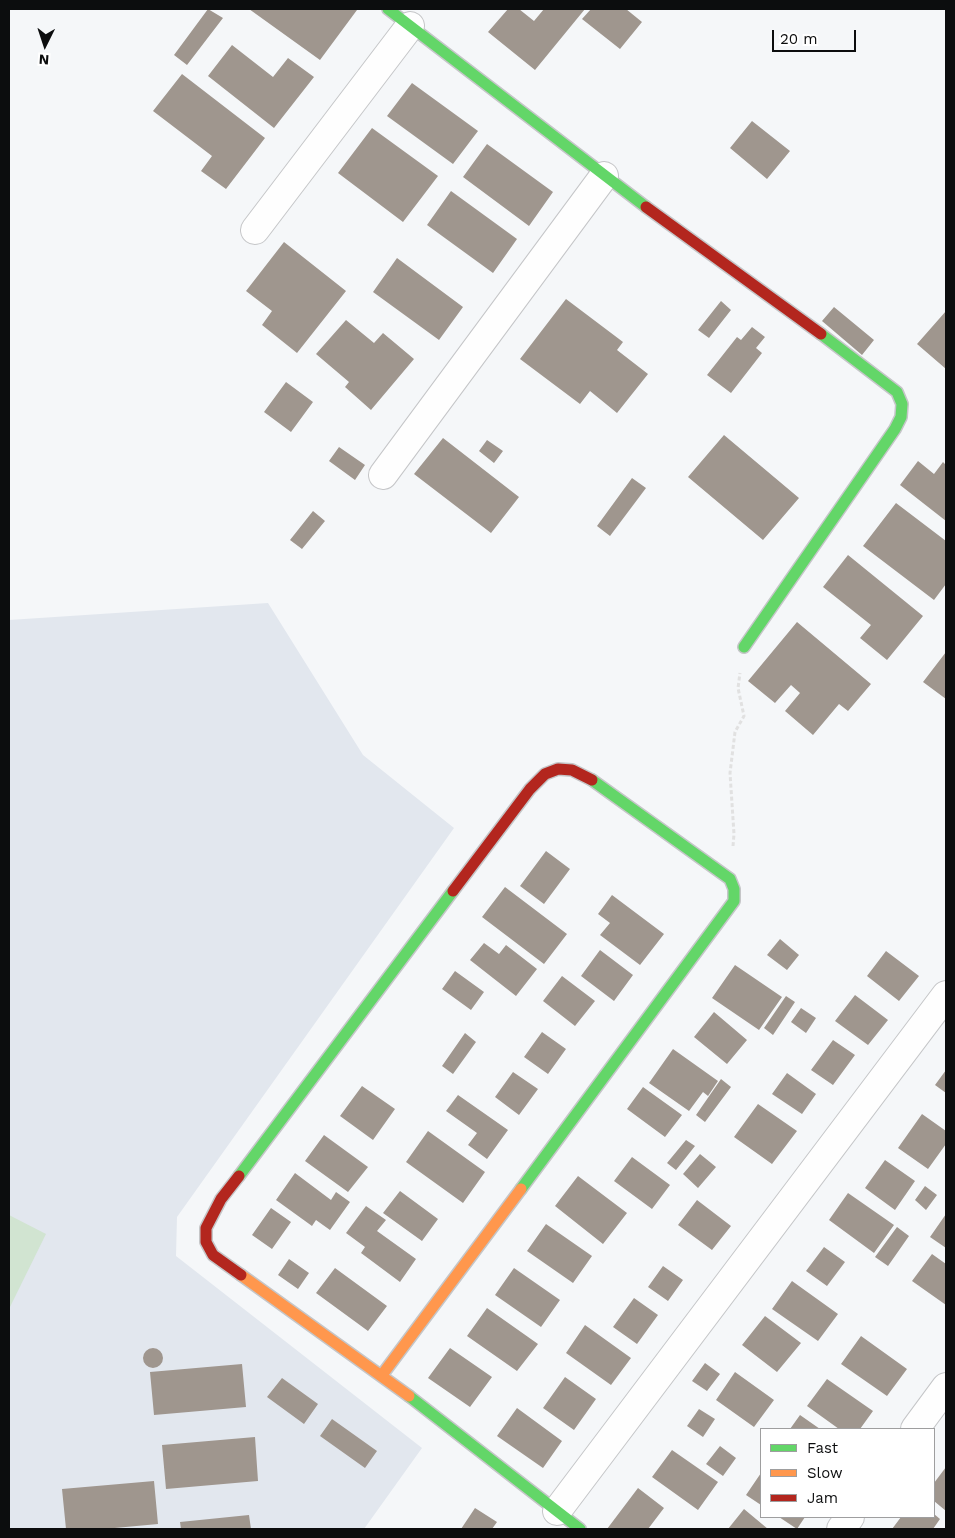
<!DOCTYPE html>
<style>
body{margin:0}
#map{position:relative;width:955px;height:1538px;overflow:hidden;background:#f5f7f9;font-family:"Work Sans",sans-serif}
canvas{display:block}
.frame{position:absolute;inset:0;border:10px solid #0c0d0e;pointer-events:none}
.legend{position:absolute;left:760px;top:1428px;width:175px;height:90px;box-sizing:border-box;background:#fff;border:1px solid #9e9e9f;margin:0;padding:6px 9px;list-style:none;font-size:15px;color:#0c0d0e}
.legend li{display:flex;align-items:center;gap:10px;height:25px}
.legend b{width:25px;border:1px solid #9e9e9f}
.north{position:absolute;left:20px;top:20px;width:50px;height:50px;-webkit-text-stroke:4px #fff;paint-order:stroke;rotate:184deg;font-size:14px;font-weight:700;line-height:20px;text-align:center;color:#0c0d0e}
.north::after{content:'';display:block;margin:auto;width:18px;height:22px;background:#0c0d0e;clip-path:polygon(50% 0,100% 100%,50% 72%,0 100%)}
.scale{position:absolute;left:772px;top:30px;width:84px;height:22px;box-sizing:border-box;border:2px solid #0c0d0e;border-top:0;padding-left:6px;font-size:15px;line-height:18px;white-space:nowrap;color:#0c0d0e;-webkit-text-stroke:4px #fff;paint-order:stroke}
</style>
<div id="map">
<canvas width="955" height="1538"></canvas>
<div class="frame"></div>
<ul class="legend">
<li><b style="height:6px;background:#63d668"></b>Fast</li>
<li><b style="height:6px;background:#ff974d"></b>Slow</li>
<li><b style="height:6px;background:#b3261e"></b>Jam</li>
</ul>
<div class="north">N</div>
<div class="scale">20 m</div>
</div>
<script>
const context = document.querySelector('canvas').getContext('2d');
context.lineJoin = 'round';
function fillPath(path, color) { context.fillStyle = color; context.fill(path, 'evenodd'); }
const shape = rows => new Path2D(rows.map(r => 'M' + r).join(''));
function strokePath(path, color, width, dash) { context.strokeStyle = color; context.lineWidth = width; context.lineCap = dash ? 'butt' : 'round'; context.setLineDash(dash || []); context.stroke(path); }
const built = shape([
 [268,603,363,755,454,828,177,1217,176,1256,422,1448,364,1529,9,1529,9,620]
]);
const green = shape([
 [9,1215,46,1234,9,1309]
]);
const building = shape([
 [208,9,223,18,187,65,174,55],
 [249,9,355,9,357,10,320,60],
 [508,9,519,9,534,21,544,9,585,9,535,70,488,32],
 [591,9,626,9,642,22,620,49,582,19],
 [232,45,273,77,288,58,314,77,274,128,208,76],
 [182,74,265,138,226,189,201,171,212,156,153,111],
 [412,83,478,131,453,164,387,116],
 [752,121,790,151,767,179,730,148],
 [372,128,438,176,403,222,338,173],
 [487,144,553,192,529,226,463,177],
 [451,191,517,239,493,273,427,225],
 [284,242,346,291,297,353,262,325,272,311,246,291],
 [397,258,463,307,439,340,373,292],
 [566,299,623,342,617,350,648,374,617,413,590,391,580,404,520,359],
 [721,301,731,310,709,338,698,330],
 [834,307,874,340,862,355,822,321],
 [946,311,946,369,917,344],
 [346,320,374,343,383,333,414,359,371,410,345,387,349,382,316,354],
 [752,327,765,337,756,348,762,353,731,393,707,375,737,337,741,340],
 [286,382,313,402,291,432,264,412],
 [724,435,799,498,763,540,688,477],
 [443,438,519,497,491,533,414,474],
 [487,440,503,451,494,463,479,451],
 [339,447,365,465,355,480,329,461],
 [918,461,934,474,943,462,946,465,946,521,900,485],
 [632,478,646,488,610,536,597,526],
 [896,503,946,541,946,584,934,600,863,546],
 [313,511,325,521,302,549,290,540],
 [848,555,923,616,887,660,860,638,871,625,823,587],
 [797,622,871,684,848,711,839,704,813,735,785,711,800,693,791,685,775,703,748,681],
 [946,652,946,699,923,682],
 [546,851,570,869,544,904,520,886],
 [505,887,567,934,544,964,482,917],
 [612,895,664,934,640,965,600,935,610,923,598,914],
 [780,939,799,955,787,970,767,955],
 [484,943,499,954,506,945,537,969,516,996,470,960],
 [600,950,633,975,614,1001,581,976],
 [886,951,919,976,899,1001,867,976],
 [735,965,782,997,759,1030,712,998],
 [455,971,484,992,471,1010,442,989],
 [562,976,595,1001,575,1026,543,1001],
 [855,995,888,1020,868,1045,835,1021],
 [786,996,795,1002,773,1035,764,1028],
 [801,1008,816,1018,806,1033,791,1022],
 [714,1012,747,1040,727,1064,694,1037],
 [542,1032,566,1049,548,1074,524,1057],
 [465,1033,476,1042,453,1074,442,1066],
 [833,1040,855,1055,833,1085,811,1070],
 [673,1049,718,1081,708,1096,703,1092,689,1111,649,1083],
 [946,1070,946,1093,935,1085],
 [513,1072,538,1089,519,1115,495,1097],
 [787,1073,816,1094,802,1114,772,1094],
 [721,1079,731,1087,705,1122,696,1115],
 [362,1086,395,1109,373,1140,340,1116],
 [643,1087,682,1115,665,1137,627,1109],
 [458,1095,508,1130,487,1159,468,1145,477,1133,446,1111],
 [758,1104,797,1131,772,1164,734,1137],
 [922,1114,946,1131,946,1144,928,1169,898,1148],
 [428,1131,485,1172,463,1203,406,1162],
 [324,1135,368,1167,348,1192,305,1161],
 [686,1140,695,1146,676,1170,667,1163],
 [700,1154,716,1167,698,1188,683,1174],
 [632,1157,670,1185,652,1209,614,1181],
 [885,1160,915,1181,895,1210,865,1188],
 [295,1173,331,1200,336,1192,350,1202,330,1230,316,1220,312,1226,276,1200],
 [578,1176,627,1213,603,1244,555,1206],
 [925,1186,937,1195,926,1210,915,1200],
 [400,1191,438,1219,422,1241,383,1213],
 [848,1193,894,1225,874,1253,829,1220],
 [697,1200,731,1226,712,1250,678,1225],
 [366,1206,386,1220,377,1231,416,1259,400,1282,361,1253,365,1247,346,1233],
 [271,1208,291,1222,272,1249,252,1235],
 [946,1214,946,1248,930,1237],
 [546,1224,592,1256,573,1283,527,1251],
 [897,1227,909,1236,888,1266,875,1257],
 [824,1247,845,1262,827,1286,806,1271],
 [932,1254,946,1264,946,1305,912,1281],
 [289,1259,309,1273,298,1289,278,1275],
 [663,1266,683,1280,668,1301,648,1287],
 [335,1268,387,1306,368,1331,316,1293],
 [514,1268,560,1300,541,1327,495,1295],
 [792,1281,838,1314,818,1341,772,1309],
 [634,1298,658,1315,637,1344,613,1327],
 [487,1308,538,1344,517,1371,467,1336],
 [765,1316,801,1343,777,1372,742,1345],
 [585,1325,631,1358,611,1385,566,1353],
 [861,1336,907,1369,887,1396,841,1364],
 [450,1348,492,1377,470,1407,428,1378],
 '143 1358a10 10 0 1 1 20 0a10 10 0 1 1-20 0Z',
 [705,1363,720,1374,707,1391,692,1381],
 [242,1364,246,1407,154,1415,150,1372],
 [735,1372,774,1400,754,1427,716,1400],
 [565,1377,596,1399,574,1430,543,1408],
 [282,1378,318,1404,304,1424,267,1397],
 [827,1379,873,1411,860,1429,839,1429,807,1406],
 [517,1408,562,1441,543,1468,497,1436],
 [699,1409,715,1419,703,1437,687,1426],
 [800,1415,820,1429,790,1429],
 [332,1419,377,1451,365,1468,320,1436],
 [255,1437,258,1481,166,1489,162,1445],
 [720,1446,736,1458,723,1476,706,1464],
 [672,1450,718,1482,698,1510,652,1477],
 [946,1467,946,1511,934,1501,934,1483],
 [761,1473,761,1505,746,1495],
 [154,1481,158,1524,104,1529,66,1529,62,1489],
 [638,1488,664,1508,648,1529,607,1529],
 [475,1508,497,1522,492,1529,461,1529],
 [744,1509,768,1529,728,1529],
 [934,1514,940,1519,933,1529,892,1529,901,1517,934,1517],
 [249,1515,251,1529,181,1529,180,1522],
 [779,1517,805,1517,797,1529]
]);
const path = shape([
 [733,846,734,834,730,773,735,732,744,716,738,688,740,673]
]);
const street = shape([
 [255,230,410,26],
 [383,475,604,176],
 [915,1429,946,1387],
 [557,1511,946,995],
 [841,1529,850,1517]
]);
const fast = shape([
 [388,9,646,207],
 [744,647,895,429,901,417,902,404,897,392,821,334],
 [239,1176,453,891],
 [521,1189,734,901,734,889,730,879,592,780],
 [409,1396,580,1529]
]);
const slow = shape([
 [241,1275,409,1396],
 [382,1375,521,1189]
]);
const jam = shape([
 [646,207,821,334],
 [453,891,530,789,545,774,558,769,572,770,592,780],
 [239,1176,221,1199,206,1228,206,1242,213,1255,241,1275]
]);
fillPath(built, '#e2e7ee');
fillPath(green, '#d1e4d1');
fillPath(building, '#9f968e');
strokePath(street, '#c5c6c8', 30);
strokePath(fast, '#c5c6c8', 14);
strokePath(slow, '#c5c6c8', 14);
strokePath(jam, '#c5c6c8', 14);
strokePath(path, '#e1e1e1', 3, [4, 2.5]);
strokePath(street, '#fefefe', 28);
strokePath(fast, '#63d668', 11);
strokePath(slow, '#ff974d', 11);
strokePath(jam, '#b3261e', 11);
</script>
